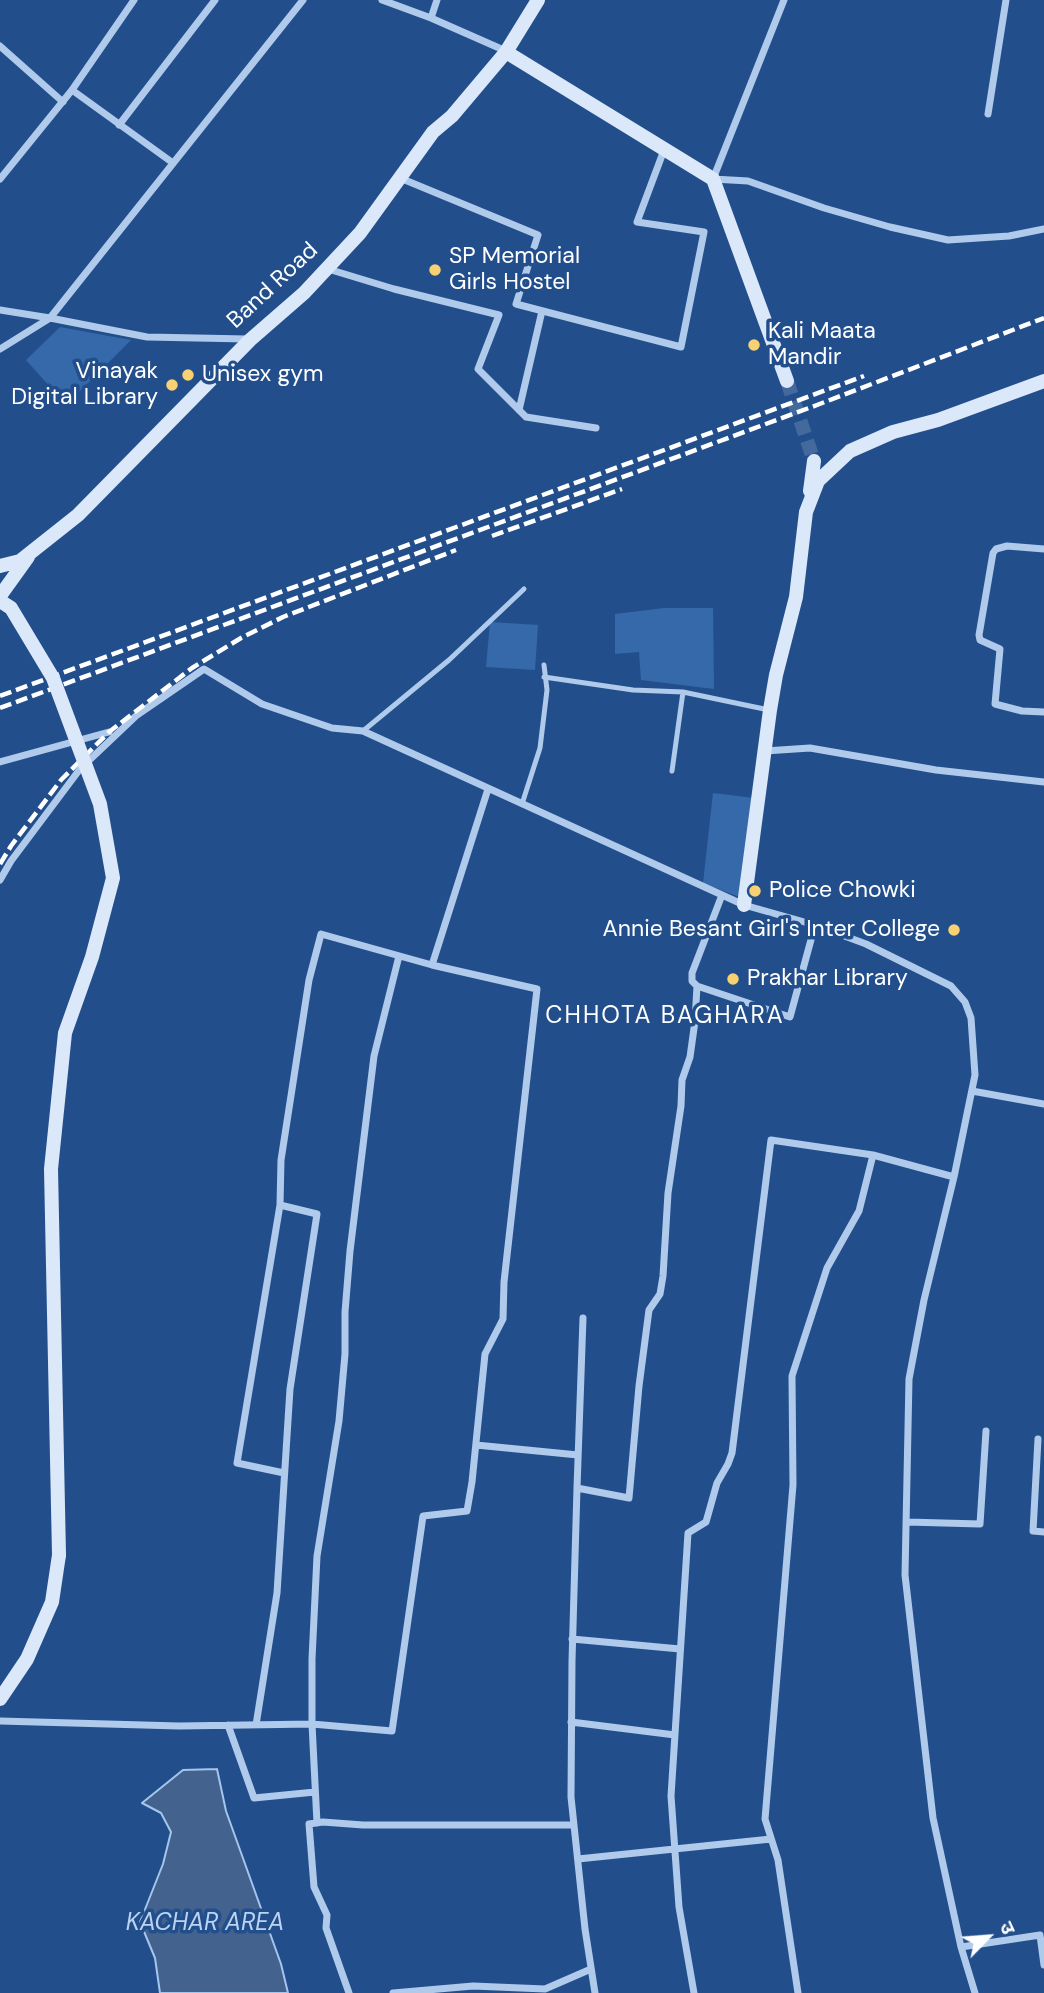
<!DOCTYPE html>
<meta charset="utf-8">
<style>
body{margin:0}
#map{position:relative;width:1044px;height:1993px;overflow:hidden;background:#224f8c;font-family:"DM Sans","Noto Sans Devanagari",sans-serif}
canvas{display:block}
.north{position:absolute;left:953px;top:1902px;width:70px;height:70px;-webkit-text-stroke:5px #224f8c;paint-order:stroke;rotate:65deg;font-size:19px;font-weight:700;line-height:28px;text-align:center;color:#fff}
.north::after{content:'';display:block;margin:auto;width:24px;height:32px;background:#fff;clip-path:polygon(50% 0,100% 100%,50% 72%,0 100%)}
</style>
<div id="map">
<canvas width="1044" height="1993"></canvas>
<div class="north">उ</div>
</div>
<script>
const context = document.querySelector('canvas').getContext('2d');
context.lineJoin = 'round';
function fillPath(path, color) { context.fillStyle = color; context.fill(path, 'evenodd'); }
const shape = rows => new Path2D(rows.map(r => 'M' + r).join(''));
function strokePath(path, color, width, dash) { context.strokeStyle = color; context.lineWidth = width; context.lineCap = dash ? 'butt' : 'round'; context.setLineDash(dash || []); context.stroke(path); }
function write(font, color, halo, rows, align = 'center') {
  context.font = font + ' "DM Sans",sans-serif'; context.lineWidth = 7; context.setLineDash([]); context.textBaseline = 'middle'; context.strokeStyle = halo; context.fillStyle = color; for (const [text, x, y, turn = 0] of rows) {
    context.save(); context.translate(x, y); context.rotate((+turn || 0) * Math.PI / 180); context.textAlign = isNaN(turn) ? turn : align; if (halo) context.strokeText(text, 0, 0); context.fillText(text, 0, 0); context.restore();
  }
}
const green = shape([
 [60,327,131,340,66,405,26,360],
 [664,608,713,608,714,689,641,680,639,652,615,654,615,614],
 [490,622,538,625,535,670,486,667],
 [713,793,754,798,742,898,703,883]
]);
const water = shape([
 [217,1769,226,1811,281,1964,288,1993,160,1993,155,1958,140,1922,163,1864,171,1832,161,1813,142,1803,183,1770,217,1769]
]);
const secondaryTunnel = shape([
 [787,381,814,461]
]);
const lane = shape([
 [544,677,633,690,683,692,769,710],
 [363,731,449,660,524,589],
 [672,771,683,692],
 [522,804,540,748,547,690,544,665]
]);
const street = shape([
 [382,0,431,18,506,51],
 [784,0,713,179,748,181,824,208,890,227,948,240,1009,236,1044,229],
 [431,18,437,0],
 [0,46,63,102],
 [72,90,173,163],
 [988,114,1006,0],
 [119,125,215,0],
 [400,178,538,235,516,304,681,347,704,232,637,222,664,150],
 [0,179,72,90,134,0],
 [328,269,394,289,499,315,478,369,526,417,596,428],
 [0,310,50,318,303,0],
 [0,349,50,318,147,337,247,339],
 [519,410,542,311],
 [1044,549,1007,546,996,549,993,553,979,635,980,640,1000,649,995,704,1022,711,1044,712],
 [765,751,810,748,936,770,1044,782],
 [0,762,109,732],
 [0,880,11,861,80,769,137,715,204,669,262,704,332,728,363,731,744,905,815,925,866,944,951,986,965,1002,971,1018,975,1075,954,1177,924,1300,909,1379,905,1575,933,1818,961,1947,975,1993],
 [697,986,790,1017,815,925],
 [972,1091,1044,1104],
 [280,1205,237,1463,284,1473],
 [1038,1439,1033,1531,1044,1532],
 [476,1445,578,1455],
 [577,1488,583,1318],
 [907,1522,980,1524,986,1431],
 [572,1639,680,1649],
 [0,1721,179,1726,312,1724,312,1659,317,1556,339,1421,345,1354,345,1312,350,1251,374,1056,399,956],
 [571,1722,675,1735],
 [228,1725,254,1798,315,1792],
 [256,1725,277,1593,290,1389,317,1214,280,1205,281,1160,309,980,321,934,432,965,488,789],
 [317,1823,312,1724,392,1731,423,1516,467,1511,472,1482,485,1354,503,1319,504,1282,537,989,432,965],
 [578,1859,771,1839],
 [961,1947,1040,1935,1044,1965],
 [349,1993,326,1928,327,1915,314,1887,309,1824,323,1822,363,1825,574,1825],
 [393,1993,473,1986,545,1989,591,1969],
 [595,1993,585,1929,571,1797,572,1661,577,1488,629,1498,639,1386,649,1310,660,1294,663,1276,668,1193,681,1106,682,1080,690,1057,695,1021,697,986,692,981,692,973,722,895],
 [694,1993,679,1907,671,1796,688,1533,706,1522,717,1483,728,1464,732,1453,771,1140,873,1155],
 [798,1993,778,1860,765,1819,793,1485,792,1376,827,1268,859,1211,873,1155,954,1177]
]);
const secondary = shape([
 [506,52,713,179,787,381],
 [810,491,814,461],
 [0,566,20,561,78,515,250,340,304,293,360,233,433,132,452,116,506,52,538,0],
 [0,596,28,557],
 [744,905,770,710,776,675,796,597,806,512,818,481,850,451,893,432,938,420,1044,381],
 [0,1699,27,1659,52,1602,59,1555]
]);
const rail = shape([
 [492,536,622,489],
 [0,696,864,376],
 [0,708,817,405,1044,318],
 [0,864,11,846,61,780,109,732,192,668,241,638,283,617,456,550]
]);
const secondaryBridge = shape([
 [0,601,11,608,53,678,100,804,113,878,92,957,65,1033,51,1169,59,1555]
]);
const markers = [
 [435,270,7,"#f7d172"],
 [754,345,7,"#f7d172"],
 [188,375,7,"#f7d172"],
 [172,385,7,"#f7d172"],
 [755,891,7,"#f7d172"],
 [954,930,7,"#f7d172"],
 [733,979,7,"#f7d172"]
];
const poiNames = [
 ["SP Memorial",449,257],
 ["Girls Hostel",449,283],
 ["Kali Maata",768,332],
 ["Mandir",768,358],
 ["Vinayak",158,372,"right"],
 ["Digital Library",158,398,"right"],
 ["Unisex gym",202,375],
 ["Police Chowki",769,891],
 ["Annie Besant Girl's Inter College",940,930,"right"],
 ["Prakhar Library",747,979]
];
const streetNames = [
 ["Band Road",273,286,-43]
];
const neighbourhoodNames = [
 ["CHHOTA BAGHARA",665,1017]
];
const waterNames = [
 ["KACHAR AREA",205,1924]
];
fillPath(green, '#3669a9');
fillPath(water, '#43638e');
strokePath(water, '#a4c5ec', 2);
strokePath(secondaryTunnel, '#43699d', 14, [14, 7]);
strokePath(lane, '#b0caeb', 5);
strokePath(street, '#b0caeb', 7);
strokePath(secondary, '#dbe8f9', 14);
strokePath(rail, '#fff', 4.5, [12, 5]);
strokePath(secondaryBridge, '#dbe8f9', 14);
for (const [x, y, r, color] of markers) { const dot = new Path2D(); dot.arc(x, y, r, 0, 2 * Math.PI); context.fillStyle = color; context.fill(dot); strokePath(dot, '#224f8c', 2.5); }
write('23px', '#fff', '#224f8c', poiNames, 'left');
write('23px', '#fff', '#224f8c', streetNames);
context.letterSpacing = '2px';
write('24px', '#fff', '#224f8c', neighbourhoodNames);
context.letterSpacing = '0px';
write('italic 24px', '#bcd4f2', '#224f8c', waterNames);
</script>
